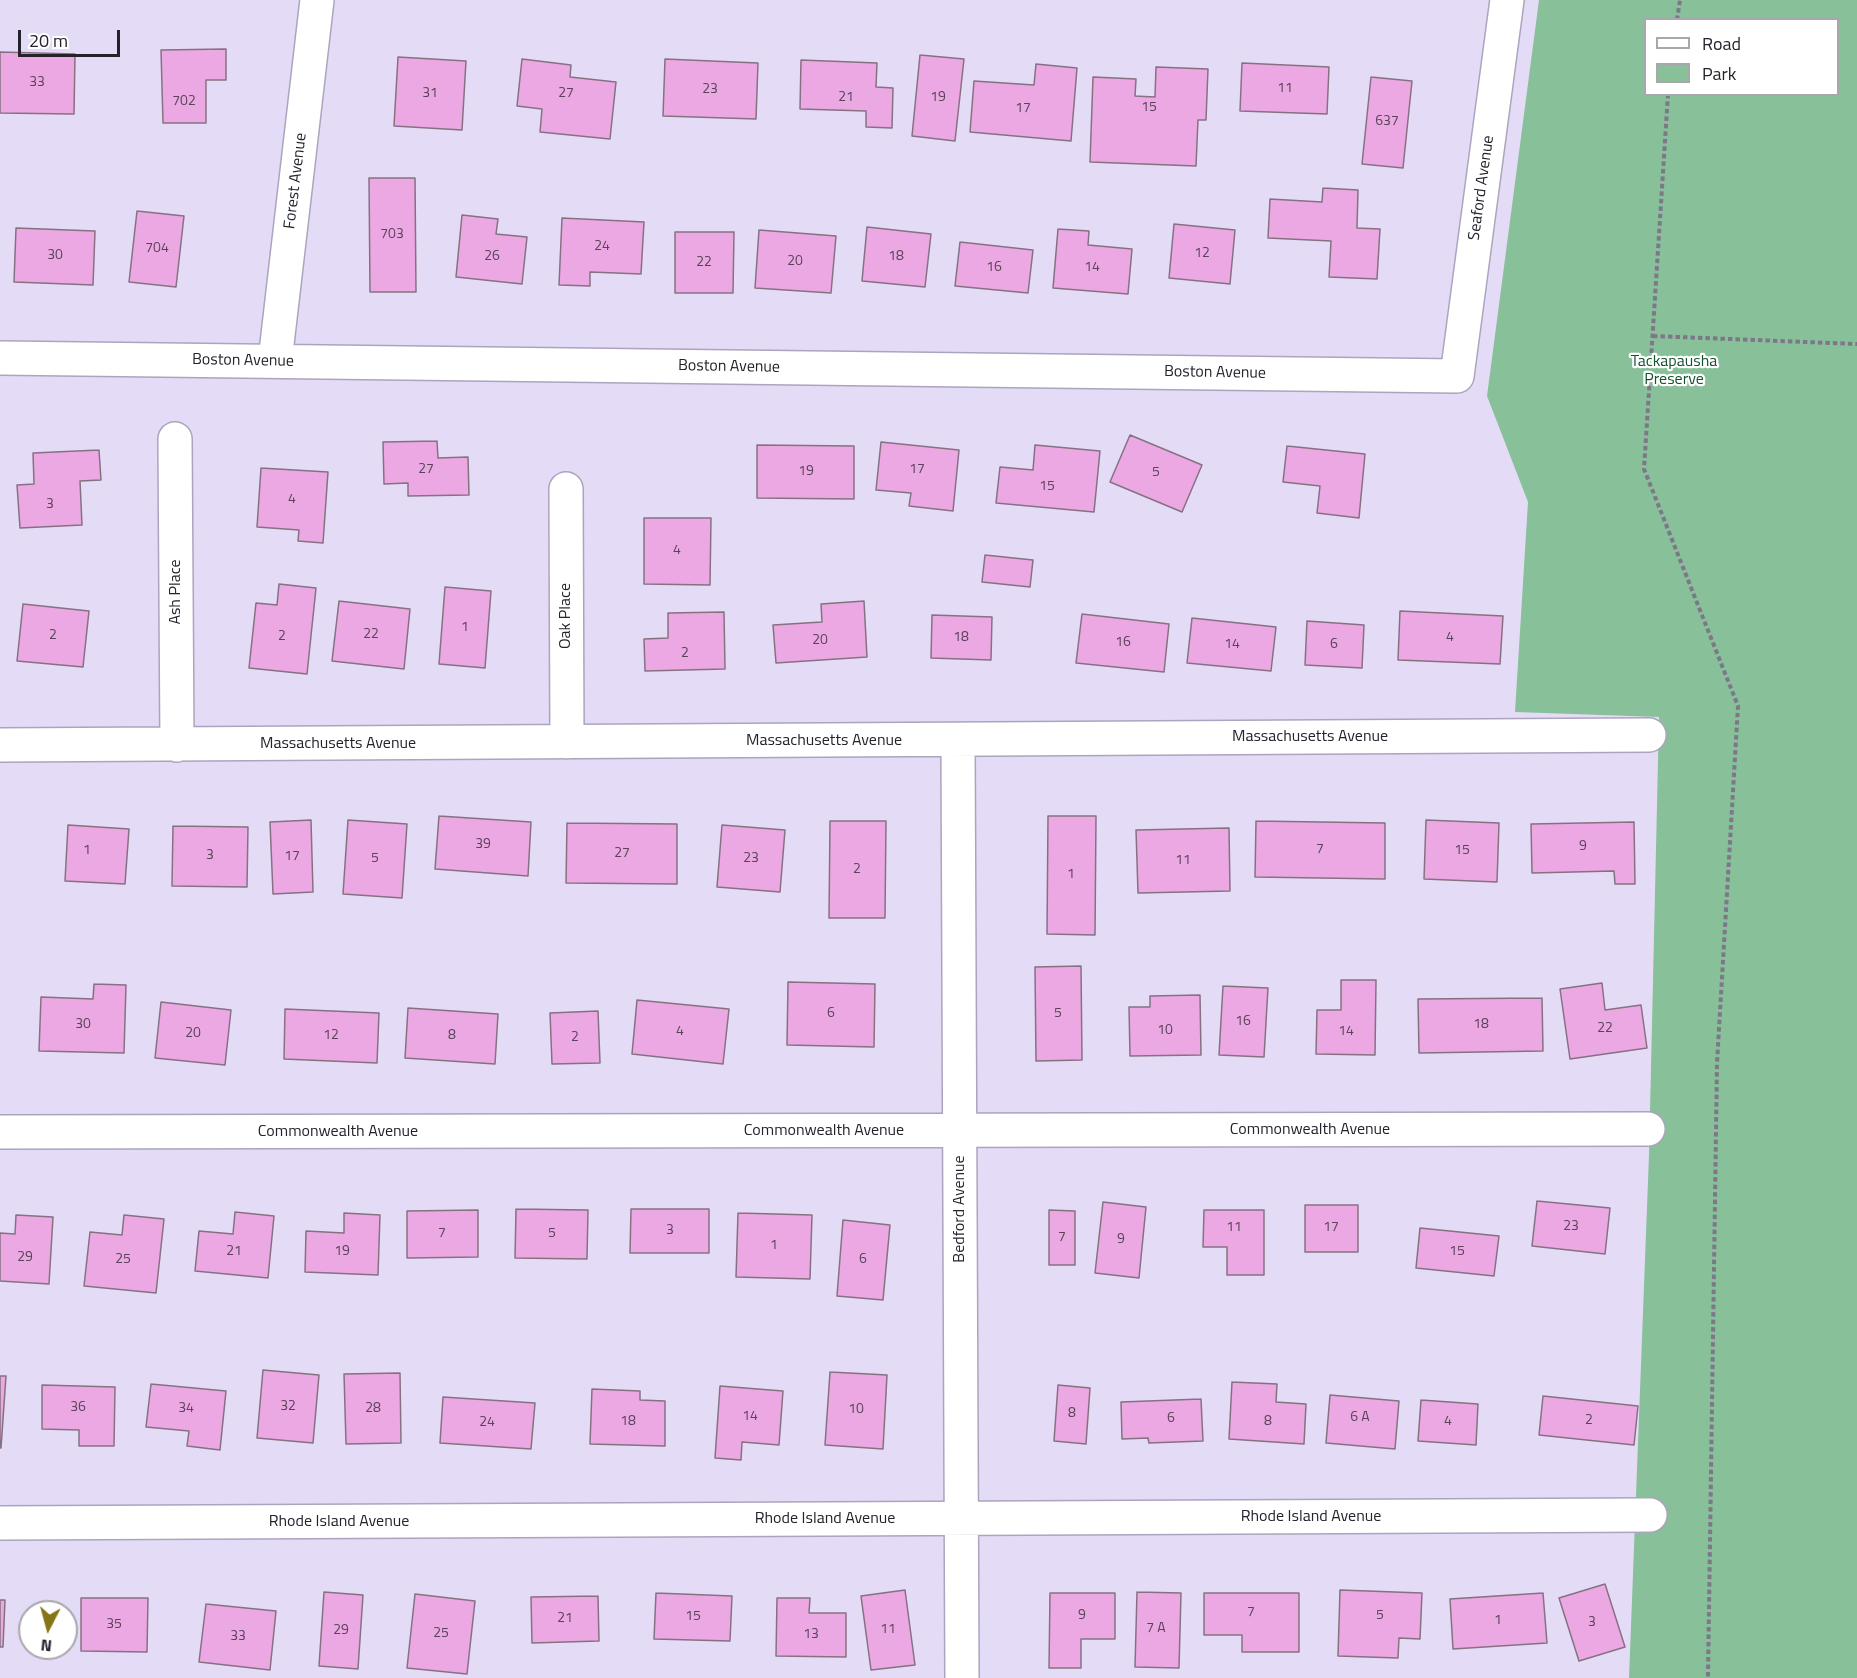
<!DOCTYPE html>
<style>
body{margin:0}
#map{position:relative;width:1857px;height:1678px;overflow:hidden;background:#e4dcf7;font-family:"Titillium Web",sans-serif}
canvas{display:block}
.legend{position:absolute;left:1644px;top:18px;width:195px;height:78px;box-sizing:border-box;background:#fff;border:2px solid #a8a7ab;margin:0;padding:8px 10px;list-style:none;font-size:18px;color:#26222c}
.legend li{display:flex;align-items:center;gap:12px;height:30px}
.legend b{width:30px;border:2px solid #a8a7ab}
.north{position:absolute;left:18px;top:1600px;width:60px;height:60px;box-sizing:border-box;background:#fff;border:2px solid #a8a7ab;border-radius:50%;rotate:186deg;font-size:16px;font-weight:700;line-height:24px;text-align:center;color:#26222c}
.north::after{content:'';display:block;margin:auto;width:21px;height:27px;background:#867416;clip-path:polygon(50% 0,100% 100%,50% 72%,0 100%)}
.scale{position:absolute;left:18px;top:30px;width:102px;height:27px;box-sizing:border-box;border:3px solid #26222c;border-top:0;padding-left:8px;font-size:18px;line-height:21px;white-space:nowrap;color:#26222c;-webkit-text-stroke:4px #fff;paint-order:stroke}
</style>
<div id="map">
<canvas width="1857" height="1678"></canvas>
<ul class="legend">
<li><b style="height:8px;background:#fff"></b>Road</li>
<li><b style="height:16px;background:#88c09a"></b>Park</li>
</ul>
<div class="north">N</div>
<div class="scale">20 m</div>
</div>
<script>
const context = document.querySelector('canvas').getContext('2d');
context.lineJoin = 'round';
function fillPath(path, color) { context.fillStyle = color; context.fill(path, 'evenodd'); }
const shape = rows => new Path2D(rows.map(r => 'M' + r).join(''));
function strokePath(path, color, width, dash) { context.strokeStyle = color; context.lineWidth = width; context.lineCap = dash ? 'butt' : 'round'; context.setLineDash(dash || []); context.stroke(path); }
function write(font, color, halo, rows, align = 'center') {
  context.font = font + ' "Titillium Web",sans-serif'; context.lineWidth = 4.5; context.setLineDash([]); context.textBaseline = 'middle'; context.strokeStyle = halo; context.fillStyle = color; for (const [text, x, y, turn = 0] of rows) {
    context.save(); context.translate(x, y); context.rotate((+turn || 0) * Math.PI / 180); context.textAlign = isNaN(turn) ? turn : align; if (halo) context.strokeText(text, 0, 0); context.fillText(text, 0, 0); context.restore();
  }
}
const green = shape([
 [1539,0,1857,0,1857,1678,1629,1678,1649,1155,1659,717,1515,712,1528,502,1487,396],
 [1646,20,1838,20,1838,94,1646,94]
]);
const building = shape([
 [226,49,226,80,206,80,206,123,163,123,161,50,226,49],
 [0,52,75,54,74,114,0,113,0,52],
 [920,55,964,59,955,141,912,136,920,55],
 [398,57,466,61,462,130,394,126,398,57],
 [522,59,571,65,570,77,616,82,610,139,540,132,542,109,517,106,522,59],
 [665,59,758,63,756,119,663,116,665,59],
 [801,60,877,63,876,87,893,88,892,128,866,127,866,111,800,109,801,60],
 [1242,63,1329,67,1327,114,1240,111,1242,63],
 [1036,64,1077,68,1071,141,970,132,974,81,1034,85,1036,64],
 [1156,67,1208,69,1206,120,1198,120,1196,166,1090,162,1093,77,1136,79,1135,96,1155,97,1156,67],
 [1371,77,1412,81,1403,168,1362,164,1371,77],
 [369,178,415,178,416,292,370,292,369,178],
 [1323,188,1358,190,1357,228,1380,229,1377,279,1329,277,1331,241,1268,238,1270,199,1322,202,1323,188],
 [137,211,184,216,176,287,129,282,137,211],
 [462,215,498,219,496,234,527,237,522,284,456,277,462,215],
 [562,218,644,222,641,274,590,272,590,286,559,285,562,218],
 [1174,224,1235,230,1230,284,1169,278,1174,224],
 [867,227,931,234,925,287,862,281,867,227],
 [16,228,95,231,93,285,14,282,16,228],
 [1058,229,1089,231,1088,245,1132,249,1128,294,1053,288,1058,229],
 [759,230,836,236,831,293,755,288,759,230],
 [675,232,734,232,733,293,675,293,675,232],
 [960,242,1033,250,1028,293,955,286,960,242],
 [1130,435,1202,465,1182,512,1110,482,1130,435],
 [437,441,438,458,468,457,469,495,408,496,408,483,384,484,383,442,437,441],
 [881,442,959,450,953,511,909,506,911,493,876,490,881,442],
 [757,445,854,446,854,499,757,498,757,445],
 [1035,445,1100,451,1094,512,996,503,1000,467,1033,470,1035,445],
 [1287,446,1365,454,1359,518,1317,513,1320,486,1283,482,1287,446],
 [99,450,101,480,80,481,82,525,20,528,17,485,34,484,33,453,99,450],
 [261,468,328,472,323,543,298,541,299,530,257,527,261,468],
 [644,518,711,518,710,585,644,584,644,518],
 [985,555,1033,560,1030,587,982,582,985,555],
 [279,584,316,588,307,674,249,668,256,603,277,605,279,584],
 [445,587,491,591,485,668,439,664,445,587],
 [339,601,410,609,404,669,332,661,339,601],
 [864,601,867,657,776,663,773,625,822,622,821,604,864,601],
 [23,604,89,611,83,667,17,661,23,604],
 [1400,611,1503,616,1500,664,1398,660,1400,611],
 [724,612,725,669,645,671,644,639,668,638,668,613,724,612],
 [1082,614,1169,624,1164,672,1076,663,1082,614],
 [932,615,992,617,991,660,931,658,932,615],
 [1192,618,1276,627,1271,671,1187,663,1192,618],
 [1307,621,1364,625,1362,668,1305,665,1307,621],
 [439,816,531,822,528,876,435,869,439,816],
 [1048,816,1096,816,1095,935,1047,934,1048,816],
 [311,820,313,892,273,894,270,822,311,820],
 [348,820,407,824,402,898,343,894,348,820],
 [1426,820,1499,823,1497,882,1424,879,1426,820],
 [830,821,886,821,885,918,829,918,830,821],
 [1256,821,1385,823,1385,879,1255,877,1256,821],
 [1634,822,1635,884,1615,884,1614,871,1532,873,1531,824,1634,822],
 [567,823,677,824,677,884,566,883,567,823],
 [68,825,129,829,125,884,65,881,68,825],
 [722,825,785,830,780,892,717,887,722,825],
 [173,826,248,827,247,887,172,886,173,826],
 [1229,828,1230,891,1138,893,1136,830,1229,828],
 [1081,966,1082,1060,1036,1061,1035,967,1081,966],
 [1341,980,1376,980,1375,1055,1316,1054,1317,1010,1341,1010,1341,980],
 [788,982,875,984,874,1047,787,1045,788,982],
 [1602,983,1605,1010,1641,1005,1647,1048,1570,1059,1560,989,1602,983],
 [94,984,126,985,124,1053,39,1051,41,997,93,999,94,984],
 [1223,986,1268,988,1264,1057,1219,1055,1223,986],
 [1200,995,1201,1055,1130,1056,1129,1007,1150,1007,1150,996,1200,995],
 [1542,998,1543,1051,1419,1053,1418,999,1542,998],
 [637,1000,729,1009,723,1064,632,1054,637,1000],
 [161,1002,231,1010,225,1065,155,1058,161,1002],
 [408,1008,498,1014,495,1064,405,1058,408,1008],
 [285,1009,379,1013,377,1063,284,1059,285,1009],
 [598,1011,600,1063,552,1064,550,1013,598,1011],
 [1537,1201,1610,1208,1605,1254,1532,1246,1537,1201],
 [1103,1202,1146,1207,1139,1278,1095,1273,1103,1202],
 [1305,1205,1358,1205,1358,1252,1305,1252,1305,1205],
 [516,1209,588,1210,587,1259,515,1258,516,1209],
 [631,1209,709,1209,709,1253,630,1253,631,1209],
 [478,1210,478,1257,407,1258,407,1211,478,1210],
 [1049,1210,1075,1211,1075,1265,1049,1265,1049,1210],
 [1204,1210,1264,1210,1264,1275,1227,1275,1227,1247,1203,1247,1204,1210],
 [235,1212,274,1216,268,1278,195,1271,199,1231,233,1234,235,1212],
 [344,1213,380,1215,378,1275,305,1272,306,1231,344,1233,344,1213],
 [738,1213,812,1215,810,1279,736,1277,738,1213],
 [16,1215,53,1217,49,1284,0,1281,0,1233,15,1234,16,1215],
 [124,1215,164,1219,156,1293,84,1286,90,1232,122,1235,124,1215],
 [843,1220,890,1225,883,1300,837,1296,843,1220],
 [1420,1228,1499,1236,1494,1276,1416,1268,1420,1228],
 [263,1370,319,1375,313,1443,257,1438,263,1370],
 [830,1372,887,1375,883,1449,825,1445,830,1372],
 [400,1373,401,1443,346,1444,344,1374,400,1373],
 [0,1376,6,1376,1,1448,0,1448,0,1376],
 [1232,1382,1277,1384,1276,1402,1306,1404,1304,1444,1229,1439,1232,1382],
 [151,1384,226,1391,220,1450,187,1446,189,1431,146,1427,151,1384],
 [42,1385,115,1387,114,1446,79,1446,79,1430,42,1429,42,1385],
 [1058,1385,1090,1388,1086,1444,1054,1441,1058,1385],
 [720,1386,783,1391,779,1445,742,1442,741,1460,715,1458,720,1386],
 [592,1389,640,1391,640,1400,665,1401,665,1446,590,1444,592,1389],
 [1330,1395,1399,1401,1395,1449,1326,1443,1330,1395],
 [1543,1396,1638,1406,1634,1445,1539,1435,1543,1396],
 [443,1397,535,1403,531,1449,440,1443,443,1397],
 [1201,1399,1203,1441,1149,1443,1148,1438,1122,1439,1121,1402,1201,1399],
 [1421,1400,1478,1404,1476,1445,1418,1441,1421,1400],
 [1605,1584,1625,1647,1579,1661,1559,1598,1605,1584],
 [905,1590,915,1665,871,1670,861,1596,905,1590],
 [1340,1590,1422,1593,1420,1639,1399,1638,1398,1658,1338,1656,1340,1590],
 [324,1592,363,1595,358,1669,319,1666,324,1592],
 [1137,1592,1181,1593,1179,1668,1135,1667,1137,1592],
 [656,1593,732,1596,730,1641,654,1639,656,1593],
 [1050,1593,1115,1593,1115,1639,1081,1639,1081,1668,1049,1668,1050,1593],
 [1204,1593,1299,1593,1299,1652,1242,1652,1242,1635,1204,1635,1204,1593],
 [1543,1593,1547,1643,1453,1649,1450,1599,1543,1593],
 [415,1594,475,1601,467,1674,407,1668,415,1594],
 [598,1596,599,1641,532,1643,531,1597,598,1596],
 [81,1598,148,1598,147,1652,81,1651,81,1598],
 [777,1598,810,1598,809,1613,846,1613,846,1657,776,1656,777,1598],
 [0,1600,5,1600,3,1647,0,1647,0,1600],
 [206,1604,276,1611,270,1670,199,1662,206,1604]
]);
const path = shape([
 [1677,20,1680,0],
 [1668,94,1644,469,1738,706,1717,1063,1708,1678],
 [1653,336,1857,344]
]);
const street = shape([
 [0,358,1457,376,1507,0],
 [275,361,317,0],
 [175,439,177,745],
 [566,489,567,742],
 [958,740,962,1678],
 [0,745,1649,735],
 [0,1132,1648,1129],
 [0,1523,1650,1515]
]);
const numberNames = [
 ["33",37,83],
 ["11",1285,89],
 ["23",710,90],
 ["31",430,94],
 ["27",566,94],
 ["21",846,98],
 ["19",938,98],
 ["702",184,102],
 ["15",1149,108],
 ["17",1023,109],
 ["637",1387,122],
 ["703",392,235],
 ["24",602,247],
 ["704",157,249],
 ["12",1202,254],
 ["30",55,256],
 ["26",492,257],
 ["18",896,257],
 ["20",795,262],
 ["22",704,263],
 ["16",994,268],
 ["14",1092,268],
 ["27",426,470],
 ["17",917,470],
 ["19",806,472],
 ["5",1156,473],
 ["15",1047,487],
 ["4",292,500],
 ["3",50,505],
 ["4",677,551],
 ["1",465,628],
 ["22",371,635],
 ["2",53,636],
 ["2",282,637],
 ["18",961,638],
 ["4",1450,638],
 ["20",820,641],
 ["16",1123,643],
 ["14",1232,645],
 ["6",1334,645],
 ["2",685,654],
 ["39",483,845],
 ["9",1583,847],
 ["7",1320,850],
 ["1",87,851],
 ["15",1462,851],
 ["27",622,854],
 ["3",210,856],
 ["17",292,857],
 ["5",375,859],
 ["23",751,859],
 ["11",1183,861],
 ["2",857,870],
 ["1",1071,875],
 ["6",831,1014],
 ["5",1058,1014],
 ["16",1243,1022],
 ["30",83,1025],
 ["18",1481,1025],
 ["22",1605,1029],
 ["10",1165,1031],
 ["4",680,1032],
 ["14",1346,1032],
 ["20",193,1034],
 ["12",331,1036],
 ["8",452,1036],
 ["2",575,1038],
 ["23",1571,1227],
 ["11",1234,1228],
 ["17",1331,1228],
 ["3",670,1231],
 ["7",442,1234],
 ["5",552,1234],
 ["7",1062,1238],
 ["9",1121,1240],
 ["1",774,1246],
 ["21",234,1252],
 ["19",342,1252],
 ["15",1457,1252],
 ["29",25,1258],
 ["25",123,1260],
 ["6",863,1260],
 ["32",288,1407],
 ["36",78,1408],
 ["34",186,1409],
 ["28",373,1409],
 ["10",856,1410],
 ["8",1072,1414],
 ["14",750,1417],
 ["6 A",1360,1418],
 ["6",1171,1419],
 ["2",1589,1421],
 ["18",628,1422],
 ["8",1268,1422],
 ["4",1448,1422],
 ["24",487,1423],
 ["7",1251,1613],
 ["9",1082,1616],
 ["5",1380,1616],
 ["15",693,1617],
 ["21",565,1619],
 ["1",1498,1621],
 ["3",1592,1623],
 ["35",114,1625],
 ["7 A",1156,1629],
 ["11",888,1630],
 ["29",341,1631],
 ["25",441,1634],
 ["13",811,1635],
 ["33",238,1637]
];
const streetNames = [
 ["Forest Avenue",296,181,-83],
 ["Seaford Avenue",1482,188,-82],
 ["Boston Avenue",243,361,1],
 ["Boston Avenue",729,367,1],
 ["Boston Avenue",1215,373,1],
 ["Ash Place",176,592,-90],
 ["Oak Place",566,616,-90],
 ["Massachusetts Avenue",1310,737],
 ["Massachusetts Avenue",824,741],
 ["Massachusetts Avenue",338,744],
 ["Commonwealth Avenue",1310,1130],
 ["Commonwealth Avenue",824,1131],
 ["Commonwealth Avenue",338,1132],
 ["Bedford Avenue",960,1209,-90],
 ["Rhode Island Avenue",1311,1517],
 ["Rhode Island Avenue",825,1519],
 ["Rhode Island Avenue",339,1522]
];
const parkNames = [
 ["Tackapausha",1674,362],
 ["Preserve",1674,380]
];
fillPath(green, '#88c09a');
fillPath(building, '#eca8e2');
strokePath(building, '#867183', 1.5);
strokePath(street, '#aca4bd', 36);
strokePath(path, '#7d7789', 4, [4.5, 3]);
strokePath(street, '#fff', 33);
write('14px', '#58445a', null, numberNames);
write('16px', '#26222c', '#fff', streetNames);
write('16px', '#165230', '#fff', parkNames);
</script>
